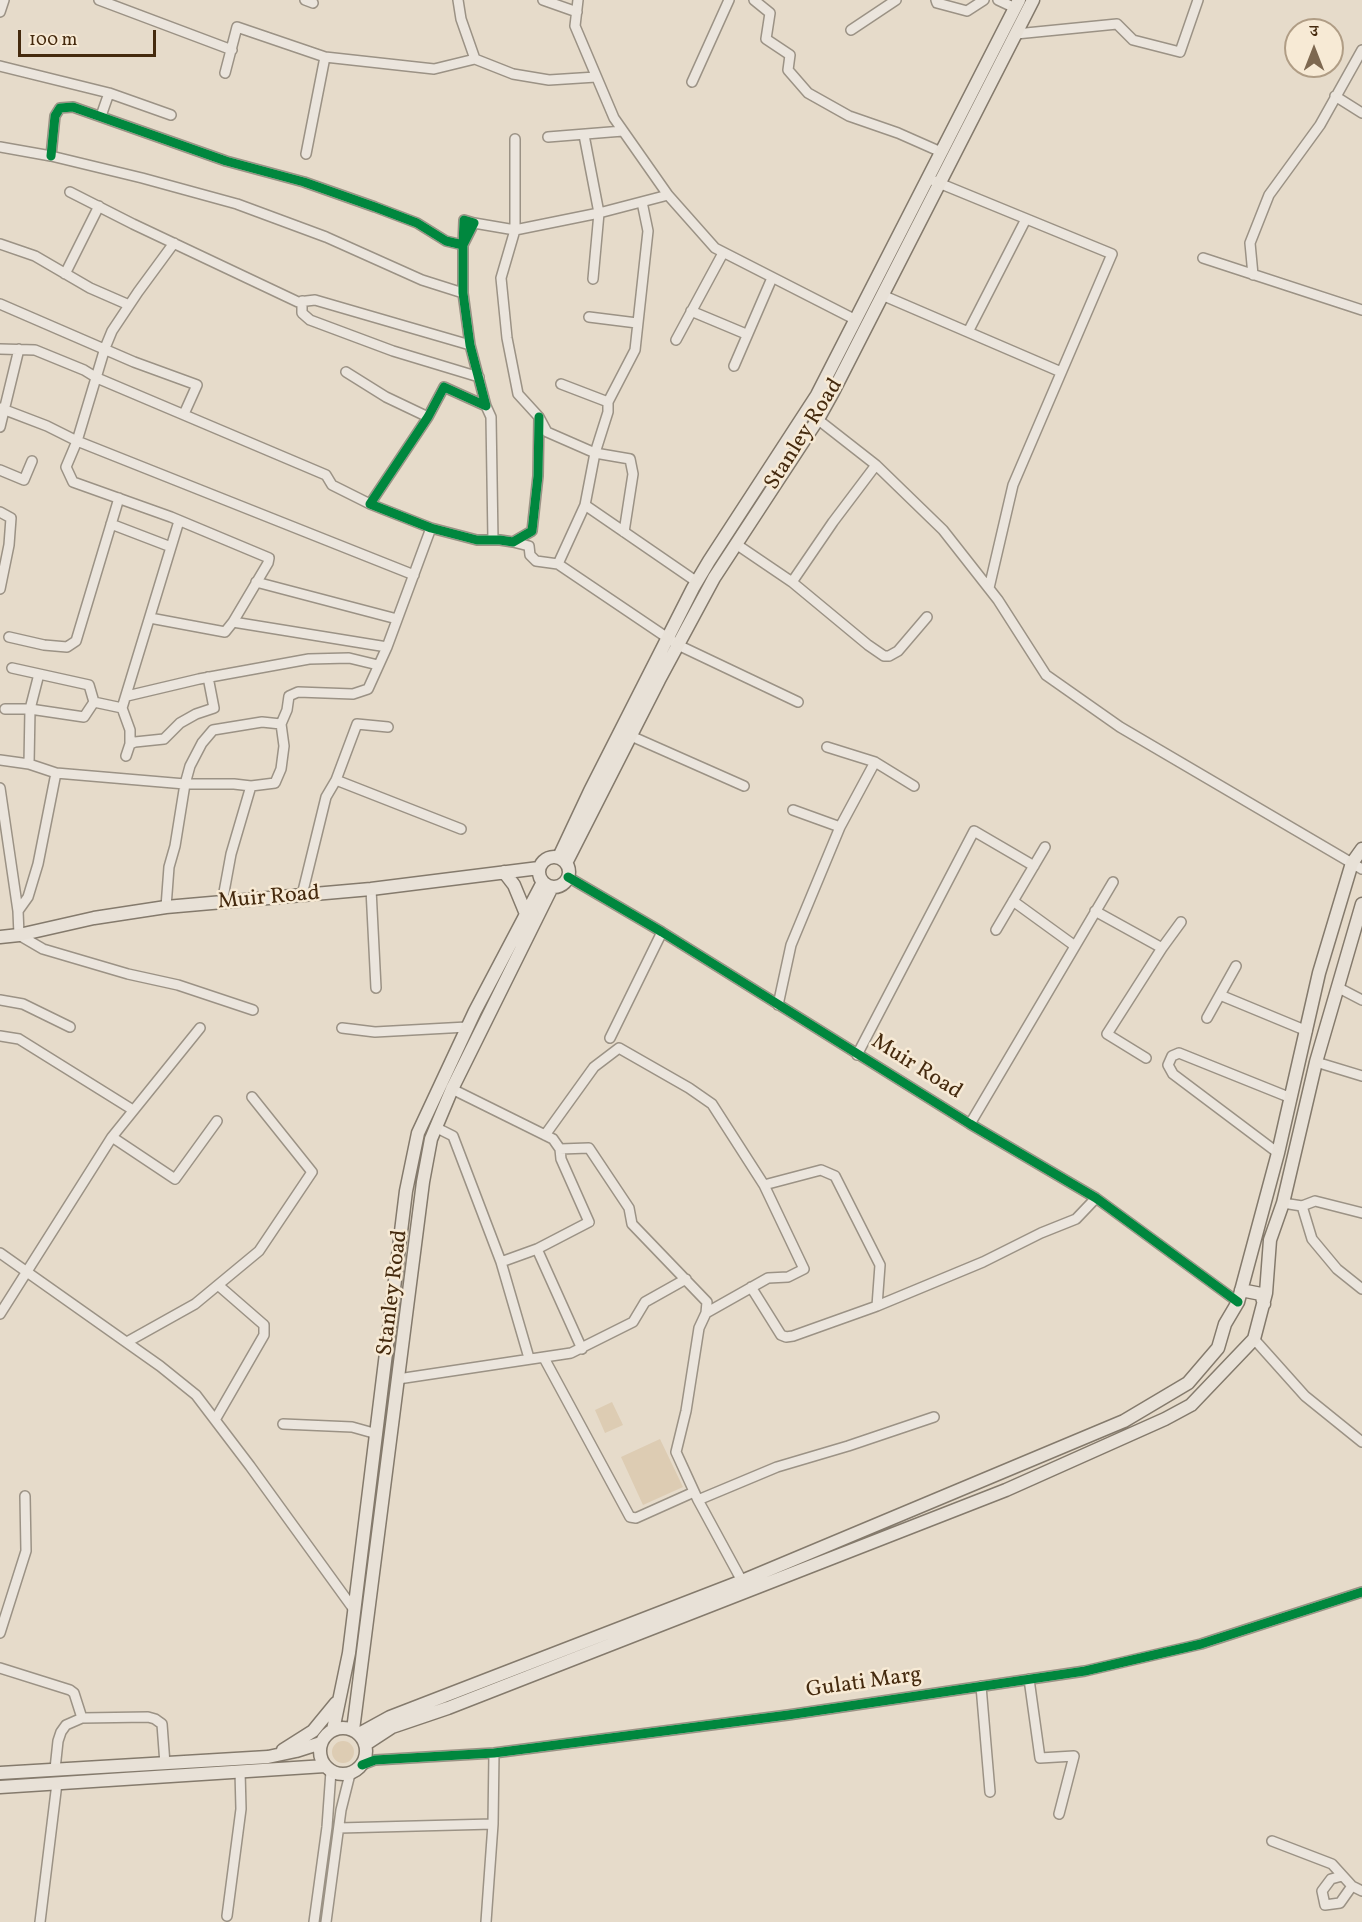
<!DOCTYPE html>
<meta charset="utf-8">
<style>
body{margin:0}
#map{position:relative;width:1362px;height:1922px;overflow:hidden;background:#e6dbca;font-family:Vollkorn,"Noto Serif Devanagari",serif}
canvas{display:block}
.north{position:absolute;left:1284px;top:18px;width:60px;height:60px;box-sizing:border-box;background:#f7ead5;border:2px solid #b09d85;border-radius:50%;rotate:0deg;font-size:16px;font-weight:700;line-height:24px;text-align:center;color:#452a0e}
.north::after{content:'';display:block;margin:auto;width:21px;height:27px;background:#7d6850;clip-path:polygon(50% 0,100% 100%,50% 72%,0 100%)}
.scale{position:absolute;left:18px;top:30px;width:138px;height:27px;box-sizing:border-box;border:3px solid #452a0e;border-top:0;padding-left:8px;font-size:18px;line-height:21px;white-space:nowrap;color:#452a0e;-webkit-text-stroke:4px #f7ead5;paint-order:stroke}
</style>
<div id="map">
<canvas width="1362" height="1922"></canvas>
<div class="north">उ</div>
<div class="scale">100 m</div>
</div>
<script>
const context = document.querySelector('canvas').getContext('2d');
context.lineJoin = 'round';
function fillPath(path, color) { context.fillStyle = color; context.fill(path, 'evenodd'); }
const shape = rows => new Path2D(rows.map(r => 'M' + r).join(''));
function strokePath(path, color, width, dash) { context.strokeStyle = color; context.lineWidth = width; context.lineCap = dash ? 'butt' : 'round'; context.setLineDash(dash || []); context.stroke(path); }
function write(font, color, halo, rows, align = 'center') {
  context.font = font + ' Vollkorn,serif'; context.lineWidth = 5; context.setLineDash([]); context.textBaseline = 'middle'; context.strokeStyle = halo; context.fillStyle = color; for (const [text, x, y, turn = 0] of rows) {
    context.save(); context.translate(x, y); context.rotate((+turn || 0) * Math.PI / 180); context.textAlign = isNaN(turn) ? turn : align; if (halo) context.strokeText(text, 0, 0); context.fillText(text, 0, 0); context.restore();
  }
}
const green = shape([
 [612,1402,623,1425,605,1433,595,1410],
 [660,1439,683,1487,643,1505,621,1457],
 '332 1752a11 11 0 1 1 22 0a11 11 0 1 1-22 0Z'
]);
const minor = shape([
 [99,0,232,50],
 [305,0,313,3],
 [458,0,461,19,475,59,513,74,549,80,596,77],
 [543,0,577,12],
 [578,0,575,26,614,118,668,195,715,248,856,320],
 [754,0,770,13,766,39,790,55,788,70,808,93,849,116,898,133,941,152],
 [936,0,937,3,967,11,984,0],
 [998,0,1015,8],
 [0,12,4,0],
 [851,30,896,0],
 [1016,34,1117,24,1133,40,1180,52,1198,0],
 [0,66,109,93,101,116],
 [225,73,237,27,325,57,434,69,475,59],
 [692,82,729,0],
 [109,93,171,115],
 [1335,96,1362,113],
 [584,135,599,213,593,279],
 [548,137,623,131],
 [515,139,515,230,599,213,668,195],
 [0,147,51,156,142,178,237,204,326,237,422,280,463,293],
 [306,154,325,57],
 [51,156,55,116,60,108,73,107,226,161,304,182,375,207,417,223,446,241,463,245,464,220,474,223,463,245,463,293,470,345,486,406,444,387,428,417,370,504,431,528,477,540,500,540,513,542,532,531,538,476,539,417],
 [934,181,1112,254,1013,485,989,588],
 [70,192,133,224,298,302,315,300,470,345],
 [642,202,648,231,635,350,608,402,608,412,595,453,585,505,697,582],
 [474,223,515,230,501,278,507,338,518,394,539,417,547,432,595,453,630,459,633,474,624,532],
 [0,244,35,256,90,288,129,305],
 [1203,258,1362,310],
 [65,274,99,206],
 [1253,275,1250,243,1269,195,1320,125,1362,50],
 [882,295,1061,372],
 [302,301,302,313,310,320,393,351,479,377],
 [0,304,134,362,197,385,184,414],
 [691,311,746,334],
 [589,317,637,323],
 [968,332,1026,219],
 [676,340,723,253],
 [0,349,35,350,84,370,97,378,326,475,332,485,370,504],
 [734,366,772,278],
 [346,372,386,397,428,417],
 [561,384,608,402],
 [486,406,491,417,493,540],
 [0,408,47,426,77,441,414,575],
 [807,411,876,465,943,530,998,600,1046,675,1120,727,1362,869],
 [0,427,19,349],
 [0,470,24,480,32,461],
 [0,512,11,518,9,545,0,589],
 [111,524,171,547],
 [513,542,529,546,530,555,536,561,558,564,585,505],
 [736,544,792,582,868,645,884,656,889,656,898,651,927,617],
 [558,564,678,645,798,702],
 [256,582,397,619],
 [792,582,833,522,876,465],
 [150,618,225,632,233,622,268,563,269,558,171,517,73,482,66,467,77,441,105,348,112,331,138,292,174,243],
 [233,622,387,647],
 [9,637,44,645,67,647,76,641,119,498],
 [12,668,89,685,94,702,84,717,30,709,29,764],
 [127,696,199,679,309,659,349,658,378,665],
 [94,702,122,708,179,521],
 [122,708,130,730,130,744],
 [5,709,30,709,39,674],
 [631,736,744,786],
 [827,747,875,762,914,786],
 [126,756,130,744,135,742,164,739,180,723,196,714,214,708,208,677],
 [0,760,29,764,56,773,38,864,28,897,18,911],
 [56,773,185,784,234,784,251,786,231,854,222,903],
 [336,780,461,829],
 [251,786,275,783,281,769,284,746,281,724,287,710,289,696,298,692,353,694,368,689,387,647,431,528],
 [0,788,18,911,19,935,43,949,128,974,178,985,253,1010],
 [793,810,840,827],
 [568,877,662,932,970,1124,1096,1198,1238,1302],
 [371,889,376,988],
 [302,895,326,797,336,780,357,724,388,727],
 [1013,901,1075,946],
 [166,907,169,867,175,846,185,784,190,766,202,743,213,730,262,722,281,724],
 [1095,911,1162,948,1107,1034,1146,1058],
 [996,930,1045,847],
 [1162,948,1181,922],
 [1337,987,1362,1000],
 [1220,995,1307,1031],
 [0,1000,23,1004,70,1027],
 [778,1005,791,945,840,827,875,762],
 [1207,1018,1236,966],
 [342,1028,375,1032,467,1027],
 [0,1036,19,1039,133,1110],
 [610,1038,662,932],
 [857,1055,974,831,1034,866],
 [1316,1062,1362,1076],
 [452,1089,553,1139,560,1149,561,1159,589,1222,537,1249,501,1262],
 [970,1124,1113,882],
 [435,1127,453,1136,501,1262,529,1358],
 [545,1135,594,1067,619,1048,689,1088,712,1104,764,1185,804,1269,788,1277,768,1278,706,1313],
 [112,1137,175,1179,217,1121],
 [560,1149,589,1148,629,1208,632,1224,707,1302,706,1313,699,1328,686,1411,676,1452,698,1500,742,1581],
 [1278,1153,1173,1074,1168,1065,1172,1056,1179,1053,1291,1098],
 [764,1185,821,1170,835,1176,880,1265,877,1306],
 [1283,1203,1302,1206,1315,1201,1362,1213],
 [1302,1206,1312,1239,1337,1269,1362,1289],
 [537,1249,582,1349],
 [0,1253,160,1366,196,1395,250,1466,355,1611],
 [751,1287,781,1335,786,1337,793,1336,877,1306,983,1262,1041,1233,1076,1219,1096,1198],
 [0,1314,112,1137,200,1028],
 [1254,1339,1305,1396,1362,1442],
 [127,1342,195,1304,259,1251,312,1172,252,1097],
 [544,1358,630,1517,636,1518,694,1492],
 [398,1379,571,1353,633,1322,645,1302,686,1279],
 [215,1420,264,1335,264,1325,218,1285],
 [283,1424,352,1427,377,1434],
 [698,1500,777,1467,848,1446,934,1417],
 [0,1633,26,1551,25,1496],
 [0,1668,70,1690,74,1693,82,1718],
 [1029,1679,1040,1758,1074,1756,1059,1814],
 [981,1686,990,1792],
 [362,1765,375,1760,494,1753,788,1715,1085,1671,1201,1644,1362,1592],
 [55,1769,58,1741,61,1732,66,1725,82,1718,148,1717,155,1719,162,1724,165,1764],
 [339,1828,493,1824],
 [1272,1841,1332,1864,1352,1886,1362,1891],
 [1342,1876,1331,1879,1322,1891,1325,1905,1340,1903,1352,1886],
 [227,1916,241,1809,240,1771],
 [40,1922,57,1783],
 [314,1922,327,1827,331,1771],
 [326,1922,341,1810,350,1774],
 [486,1922,493,1824,494,1753]
]);
const major = shape([
 '539 872a15 15 0 1 1 30 0a15 15 0 1 1-30 0Z',
 [559,857,590,791,693,588,709,561,817,395,1019,0],
 [566,863,659,680,714,578,818,419,833,392,1033,0],
 [504,872,514,885,526,914],
 [0,937,19,935,94,918,166,907,371,889,539,868],
 [1241,1290,1261,1294,1264,1304],
 '320 1751a23 23 0 1 1 46 0a23 23 0 1 1-46 0Z',
 [333,1730,349,1653,406,1191,418,1133,475,1011,543,882],
 [353,1730,423,1182,431,1139,452,1089,552,887],
 [359,1734,390,1717,742,1581,1124,1421,1188,1383,1218,1348,1225,1324,1238,1302,1278,1153,1319,973,1352,863,1362,849],
 [366,1744,392,1727,448,1708,1006,1490,1165,1419,1191,1405,1254,1339,1266,1293,1270,1240,1283,1203,1316,1062,1362,904],
 [283,1750,313,1731,336,1703],
 [0,1773,268,1757,296,1751,321,1743],
 [0,1787,325,1766]
]);
const cycleway = shape([
 [51,156,55,116,60,108,73,107,226,161,304,182,375,207,417,223,446,241,463,245,464,220,474,223,463,245,463,293,470,345,486,406,444,387,428,417,370,504,431,528,477,540,500,540,513,542,532,531,538,476,539,417],
 [568,877,662,932,970,1124,1096,1198,1238,1302],
 [362,1765,375,1760,494,1753,788,1715,1085,1671,1201,1644,1362,1592]
]);
const streetNames = [
 ["Stanley Road",805,435,-58],
 ["Muir Road",269,899,-5],
 ["Muir Road",916,1068,32],
 ["Stanley Road",394,1293,-83],
 ["Gulati Marg",864,1684,-8]
];
fillPath(green, '#ddccb3');
strokePath(minor, '#9b9285', 12);
strokePath(major, '#847a6c', 15);
strokePath(minor, '#ebe5dd', 9);
strokePath(major, '#e8e1d7', 12);
strokePath(cycleway, '#00873e', 9);
write('22px', '#452a0e', '#f7ead5', streetNames);
</script>
